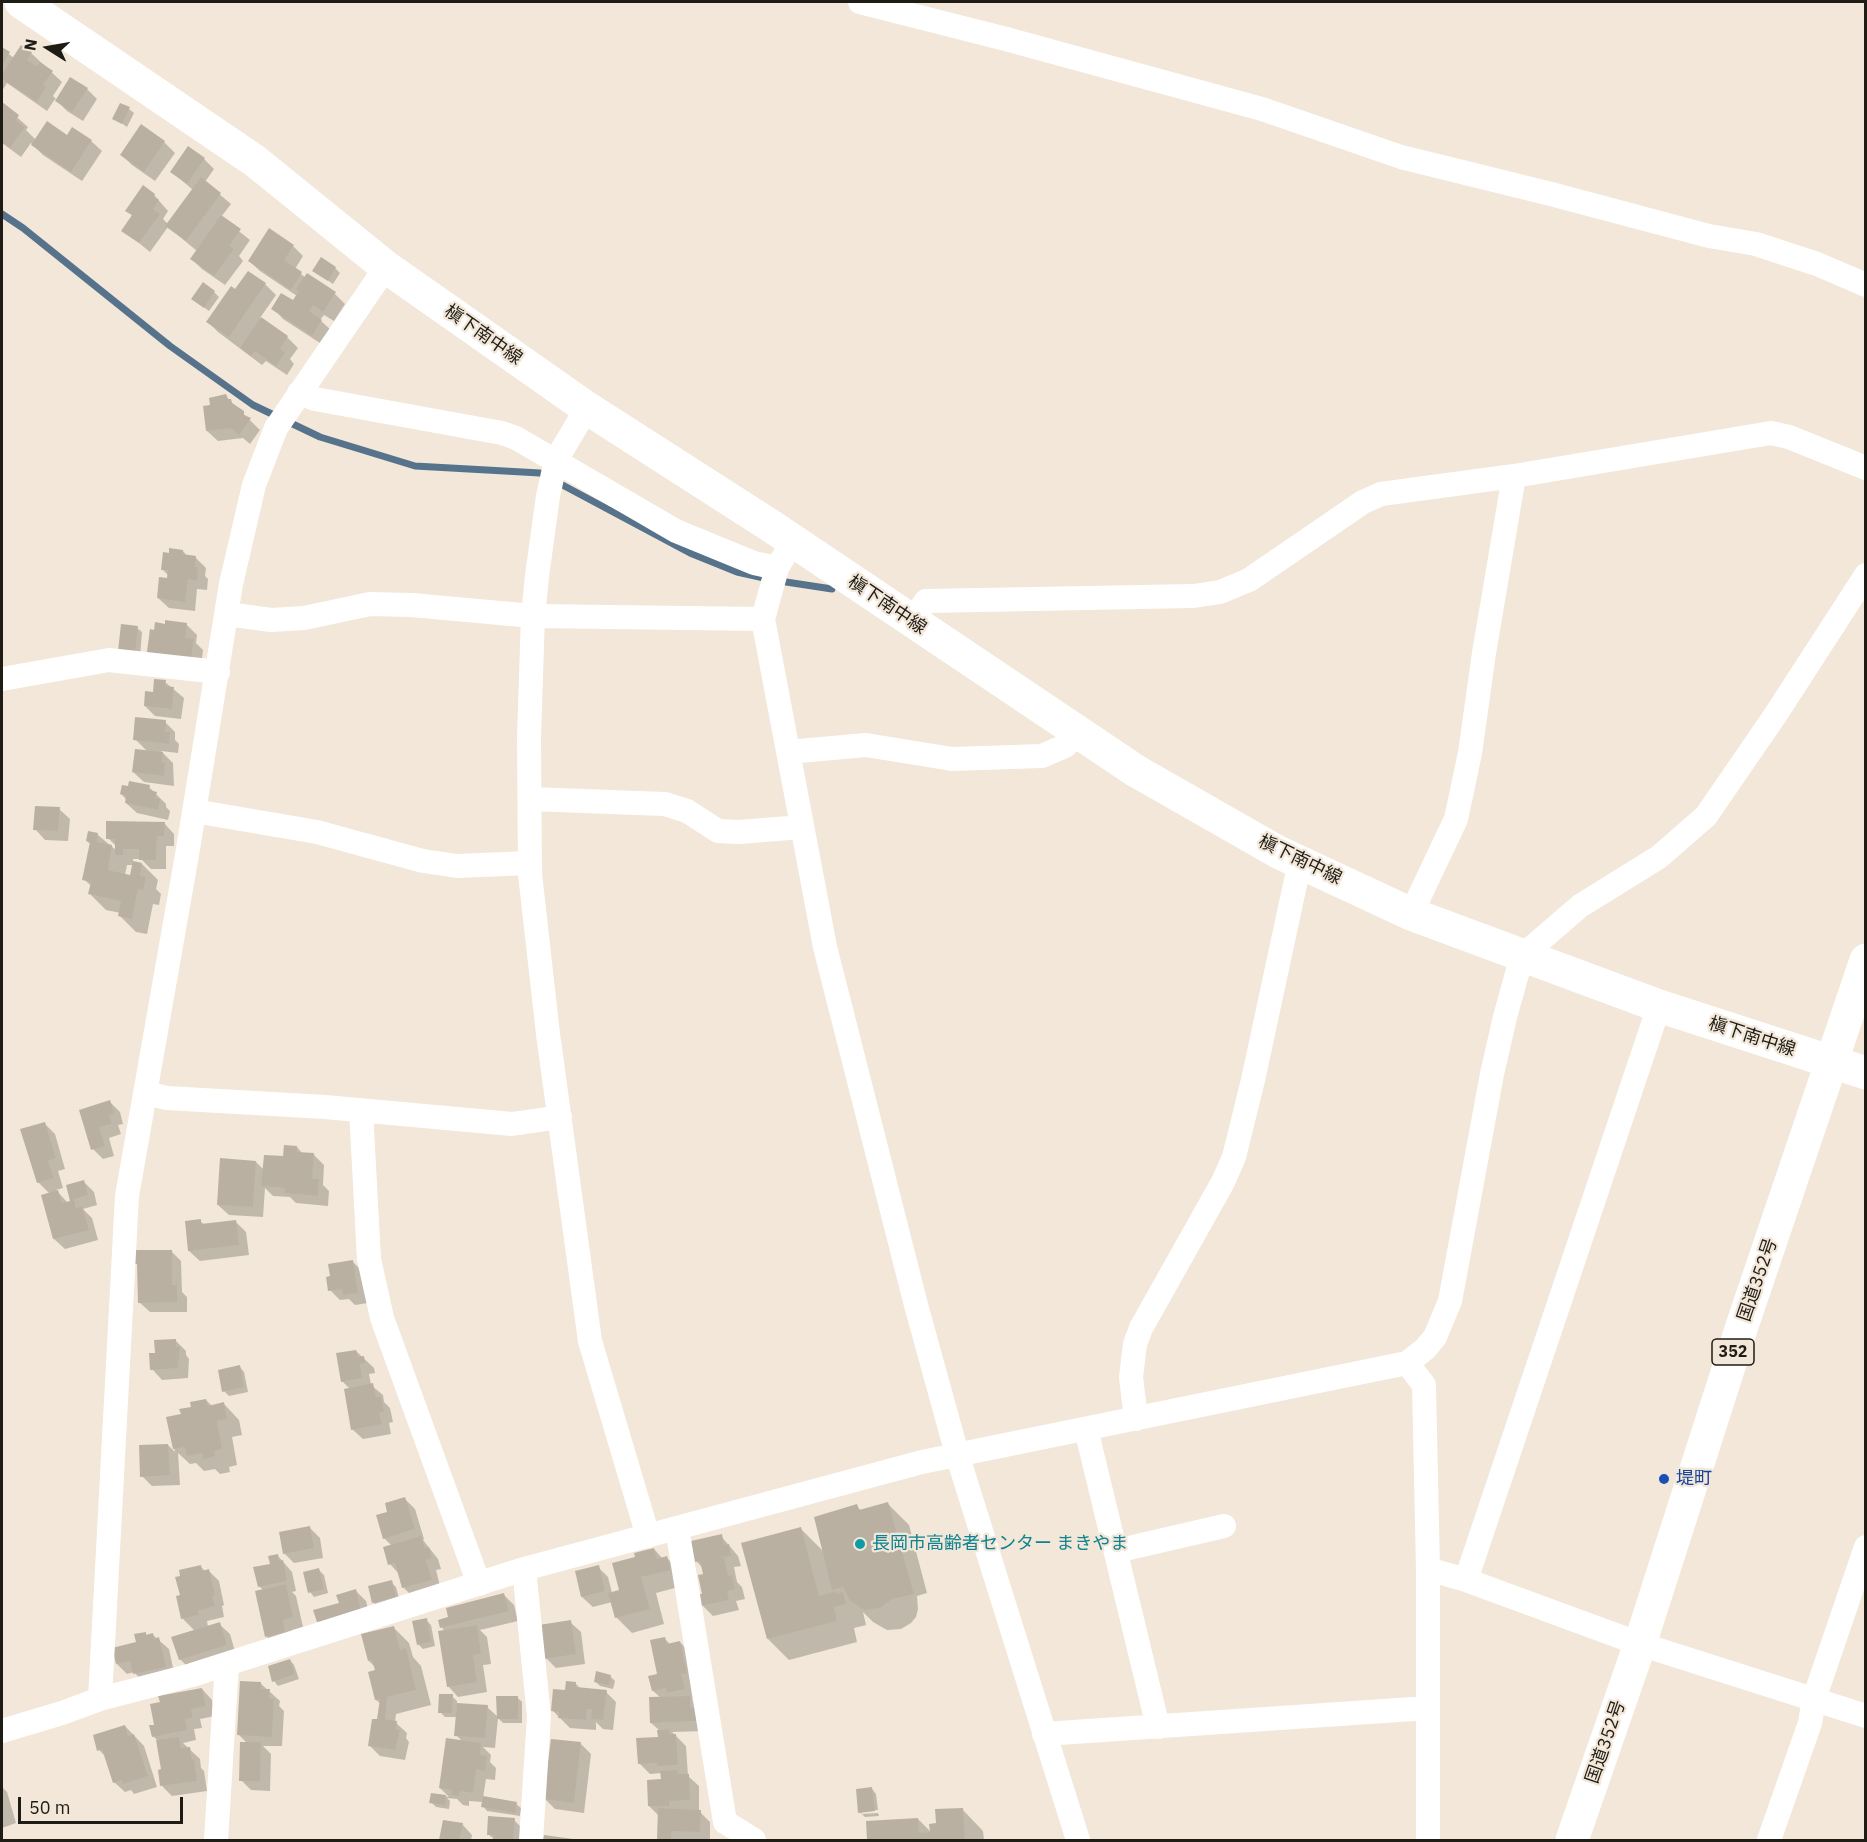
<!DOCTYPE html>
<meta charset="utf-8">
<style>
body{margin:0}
#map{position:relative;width:1867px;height:1842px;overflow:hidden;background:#f2e7d8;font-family:"IBM Plex Sans",sans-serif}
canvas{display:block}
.frame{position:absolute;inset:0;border:3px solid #1f1c16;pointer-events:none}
.north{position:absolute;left:18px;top:18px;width:60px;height:60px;-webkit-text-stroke:4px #f2e7d8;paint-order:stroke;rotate:281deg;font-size:16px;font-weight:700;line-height:24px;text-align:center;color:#1f1c16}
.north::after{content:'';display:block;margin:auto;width:21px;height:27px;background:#1f1c16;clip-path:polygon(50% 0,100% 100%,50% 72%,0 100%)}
.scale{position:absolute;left:18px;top:1797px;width:165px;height:27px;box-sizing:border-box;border:3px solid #1f1c16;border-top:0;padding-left:8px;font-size:18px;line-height:21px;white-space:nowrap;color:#1f1c16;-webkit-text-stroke:4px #f2e7d8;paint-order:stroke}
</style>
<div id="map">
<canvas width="1867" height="1842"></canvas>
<div class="frame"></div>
<div class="north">N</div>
<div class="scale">50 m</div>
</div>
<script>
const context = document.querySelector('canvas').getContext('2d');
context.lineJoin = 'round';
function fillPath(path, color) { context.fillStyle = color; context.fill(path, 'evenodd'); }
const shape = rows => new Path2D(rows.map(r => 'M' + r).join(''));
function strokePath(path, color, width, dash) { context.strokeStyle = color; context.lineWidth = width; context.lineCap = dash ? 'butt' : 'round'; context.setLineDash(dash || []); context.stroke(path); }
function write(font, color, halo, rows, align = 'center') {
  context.font = font + ' "IBM Plex Sans","Noto Sans JP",sans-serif'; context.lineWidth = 4.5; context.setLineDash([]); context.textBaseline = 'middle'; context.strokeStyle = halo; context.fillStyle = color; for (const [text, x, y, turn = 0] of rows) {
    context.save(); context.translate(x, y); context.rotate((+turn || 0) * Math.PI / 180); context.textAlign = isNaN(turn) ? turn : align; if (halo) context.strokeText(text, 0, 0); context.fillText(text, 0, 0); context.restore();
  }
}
const shadow = shape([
 [21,47,31,53,62,82,53,96,57,100,87,89,97,99,83,121,67,111,55,99,47,111,7,83,2,91,2,49,14,58],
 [2,104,28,127,26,130,36,140,67,137,73,129,91,141,102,151,82,181,43,155,31,143,21,157,2,143],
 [129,109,134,113,127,127,114,118],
 [141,126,164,142,175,153,155,181,132,165,122,155],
 [204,159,214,169,205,182,231,204,221,217,250,240,239,256,243,261,225,285,202,269,192,259,197,251,168,227,150,252,123,230,133,216,127,211,154,195,168,211,163,219,168,224,193,190,172,172],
 [293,246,303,256,295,269,306,278,335,294,345,304,334,321,324,315,320,320,332,331,323,345,283,319,273,308,293,302,297,296,260,271,249,261],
 [335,268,340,273,333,284,314,271],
 [248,273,265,284,276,295,260,318,287,337,298,348,290,359,294,364,287,375,266,361,262,365,218,332,208,322,236,291],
 [214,292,219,297,209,311,198,303],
 [225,396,260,430,250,444,243,438,218,441,207,431],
 [183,551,188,557,196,558,206,568,205,576,208,579,207,590,197,589,195,611,169,608,158,598,169,580,169,576,162,569],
 [186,624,197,635,196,643,203,650,200,674,158,669],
 [137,628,142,632,140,657,124,655],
 [165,682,184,698,181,719,155,716,145,706],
 [165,722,175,732,175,740,179,744,178,753,161,751,173,763,174,786,144,782,133,772,147,751,135,739],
 [149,787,166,804,166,807,170,811,168,820,137,813,126,803,127,800,121,794],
 [59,809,70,819,68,841,45,840,35,829],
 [164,823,174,834,174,846,166,846,166,869,151,869,141,859,133,859,133,863,142,864,158,880,156,889,161,894,159,905,153,904,147,934,136,932,120,916,121,913,106,910,90,894,92,887,84,879,91,845,87,841,98,835,117,851,117,847,108,838],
 [127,865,134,865,131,876,125,875],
 [110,1102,120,1112,123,1124,118,1125,121,1134,109,1138,114,1156,103,1159,93,1149,81,1111],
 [44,1123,55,1134,65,1169,58,1171,63,1188,56,1190,68,1203,72,1202,84,1182,94,1192,97,1205,83,1209,92,1218,98,1240,65,1249,54,1239,42,1196,50,1194,38,1182],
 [297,1147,303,1154,314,1155,324,1165,323,1185,329,1191,328,1206,296,1203,290,1197,273,1196,265,1188,263,1217,229,1215,218,1205,256,1162,264,1170],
 [200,1221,205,1225,236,1222,246,1232,249,1255,200,1261,189,1251],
 [171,1251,181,1261,182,1292,187,1297,187,1312,150,1312,139,1302,139,1266,136,1263],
 [353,1262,363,1272,368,1303,355,1305,349,1299,340,1300,330,1290],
 [175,1340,186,1351,186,1355,189,1359,188,1378,162,1380,152,1369,157,1354],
 [356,1351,374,1368,375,1373,369,1374,371,1385,383,1395,384,1402,390,1408,393,1422,389,1423,391,1434,363,1439,352,1429,350,1389,342,1381],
 [240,1367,244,1372,248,1392,229,1396,224,1391],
 [206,1400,212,1406,224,1404,239,1420,242,1435,232,1437,237,1465,229,1467,230,1472,220,1474,215,1469,204,1471,196,1463,190,1464,178,1453,180,1485,152,1486,142,1476,168,1445,175,1452,168,1418,182,1415],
 [405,1499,415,1509,424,1539,423,1540,438,1559,441,1569,436,1570,441,1590,414,1598,403,1587,399,1574,390,1564,392,1546,384,1538,389,1513],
 [888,1504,909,1525,927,1593,917,1596,918,1609,916,1617,911,1623,901,1629,887,1630,873,1622,863,1612,866,1625,854,1628,857,1642,789,1660,768,1639,800,1528,824,1552,857,1506,861,1511],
 [310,1528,320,1538,323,1558,294,1563,284,1553],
 [721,1536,738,1556,741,1566,734,1567,737,1582,742,1587,745,1599,736,1601,739,1610,713,1616,703,1606,704,1575,703,1568,696,1561],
 [654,1549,663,1559,667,1558,683,1574,686,1585,656,1593,664,1624,632,1633,616,1617,612,1602,593,1607,582,1597,598,1567,608,1577,612,1593,621,1591],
 [278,1556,292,1572,296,1591,292,1592,296,1596,303,1627,292,1630,294,1642,276,1646,266,1636,263,1590,259,1586],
 [201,1567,206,1572,209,1571,219,1581,224,1605,222,1606,224,1617,207,1621,208,1627,219,1624,230,1634,236,1655,190,1669,180,1659,195,1631,183,1619,177,1597,181,1596],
 [319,1570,324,1575,328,1593,314,1597,310,1592],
 [391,1582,396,1587,400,1602,378,1607,373,1602],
 [356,1591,366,1601,371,1621,328,1632,318,1621],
 [504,1595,514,1605,518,1621,480,1630,487,1637,491,1664,483,1665,487,1692,458,1697,448,1686,445,1631,442,1628,450,1618],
 [426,1620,431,1625,435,1646,423,1649,418,1644],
 [570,1622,581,1632,585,1664,556,1668,546,1658],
 [393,1627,409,1643,413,1657,421,1666,431,1705,396,1714,395,1722,407,1733,406,1738,409,1742,405,1760,380,1756,370,1746,378,1721,381,1704,376,1700,375,1667,369,1661],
 [145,1633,148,1636,153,1635,169,1649,175,1677,145,1684,134,1672,127,1674,117,1664,138,1643],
 [664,1638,670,1644,680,1642,690,1653,694,1699,692,1700,700,1707,706,1731,672,1732,686,1746,688,1776,699,1786,699,1811,710,1822,710,1840,660,1840,658,1838,659,1816,649,1806,662,1781,662,1773,650,1774,639,1763,659,1738,659,1730,651,1723,661,1698,653,1691,659,1675],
 [290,1660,294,1665,299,1679,278,1686,274,1681],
 [610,1676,615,1681,613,1689,600,1686,596,1682],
 [260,1683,280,1701,279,1706,284,1711,282,1746,263,1746,271,1754,270,1791,251,1790,241,1780,247,1743,239,1735],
 [576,1684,581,1689,606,1692,616,1702,613,1730,603,1729,596,1722,596,1730,570,1728,553,1711,566,1691],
 [202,1689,212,1700,215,1716,200,1719,202,1728,194,1729,196,1740,183,1743,200,1759,201,1768,204,1771,207,1791,172,1796,162,1786,162,1771,158,1741,153,1736,156,1726],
 [452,1696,457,1701,457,1704,487,1707,498,1717,517,1697,522,1702,522,1723,503,1723,498,1718,495,1748,483,1747,491,1755,490,1762,496,1768,495,1780,486,1779,483,1798,516,1804,521,1808,520,1816,487,1811,483,1806,483,1802,469,1801,469,1806,463,1805,457,1799,447,1798,450,1801,449,1809,436,1807,431,1802,432,1794,449,1797,440,1788,463,1742,456,1735,457,1717,445,1717,440,1712],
 [125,1726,144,1746,157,1787,134,1794,131,1790,125,1792,114,1782,107,1758,99,1750],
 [581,1744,591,1754,584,1813,555,1809,545,1799],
 [2,1787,7,1792,16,1823,2,1828],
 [872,1789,876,1794,878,1810,862,1811,862,1814,878,1813,879,1816,865,1817,860,1812],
 [962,1809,983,1831,984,1840,868,1840,867,1822,918,1819,931,1832,937,1825],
 [514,1820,524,1830,523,1840,495,1840,488,1834],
 [444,1821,462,1824,472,1835,471,1840,441,1840]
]);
const stream = shape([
 [2,214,23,228,170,346,253,405,320,437,415,466,540,473,690,553,737,572,773,580,832,589]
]);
const building = shape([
 [21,45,32,52,27,60,37,66,40,62,53,71,43,85,46,87,37,102,2,79,2,74],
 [2,47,10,52,2,66],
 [70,77,88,88,72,112,55,101],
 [2,102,19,115,16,120,25,127,10,148,2,142],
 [120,103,130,107,122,124,112,119],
 [47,121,67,135,72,127,92,140,71,172,31,145],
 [141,124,165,141,144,172,120,155],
 [188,146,205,158,187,184,170,172],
 [201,177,221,193,186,241,165,226],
 [143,185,155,194,154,196,159,200,153,209,160,214,139,243,121,231,132,215,125,211],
 [221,215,241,229,229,246,234,249,214,276,190,259],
 [269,228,294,245,284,260,302,272,291,290,248,261],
 [321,257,336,267,328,281,312,271],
 [248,271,266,283,229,337,206,322,231,286,235,289],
 [307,273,336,292,323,312,313,305,309,311,322,320,312,336,271,309,281,293,293,300,299,291,296,289],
 [203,282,215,291,204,308,191,299],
 [261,317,288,336,280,349,285,353,276,366,255,351,251,356,240,348],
 [226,394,228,399,231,399,232,403,244,411,244,415,251,418,239,435,231,428,206,431,203,406,210,405,209,398],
 [169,548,183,550,183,554,196,556,195,567,198,567,197,581,188,579,185,602,157,598,159,577,167,578,168,570,161,570,163,552,169,553],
 [165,620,187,623,185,638,194,639,190,665,146,659,150,629,154,630,155,622,165,624],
 [121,624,138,626,135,653,118,651],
 [154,679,166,680,165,686,174,687,172,709,144,706,145,691,153,692],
 [135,717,166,720,165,732,170,732,169,744,133,740],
 [135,749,163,752,162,763,165,763,164,776,132,772],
 [129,781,150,785,149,790,157,792,155,798,160,799,158,810,125,803,126,796,120,794,122,785,128,786],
 [35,806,60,807,58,831,33,830],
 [106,821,165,822,164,836,157,836,156,860,139,860,139,849,123,849,123,855,115,855,115,839,106,839],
 [88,831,98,833,97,842,112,845,108,870,130,875,133,861,142,863,140,876,146,877,143,890,138,889,132,919,118,916,121,901,88,894,91,882,82,880,90,842,86,841],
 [110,1100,114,1113,109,1115,112,1124,99,1127,105,1146,91,1150,79,1110],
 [45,1122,56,1158,48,1161,54,1178,37,1183,20,1129],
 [284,1145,297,1146,297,1152,314,1153,312,1179,319,1179,318,1196,284,1193,285,1188,261,1186,264,1155,283,1156],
 [220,1158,256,1161,253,1207,217,1205],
 [84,1180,88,1195,74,1199,76,1208,82,1206,89,1230,53,1239,41,1195,58,1190,62,1203,70,1201,66,1185],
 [201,1219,201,1224,236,1220,239,1245,188,1251,185,1221],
 [134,1250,172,1250,172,1285,177,1285,177,1302,138,1303,137,1264,134,1264],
 [353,1260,358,1293,343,1295,342,1289,328,1291,326,1277,330,1276,328,1264],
 [176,1339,176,1347,180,1347,178,1368,150,1370,149,1353,155,1353,154,1340],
 [356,1350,358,1357,364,1356,365,1363,360,1364,362,1378,341,1382,336,1353],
 [240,1365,244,1387,222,1392,218,1370],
 [373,1383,376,1397,381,1396,384,1412,379,1412,382,1424,351,1430,344,1389],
 [206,1399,208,1406,224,1402,227,1419,217,1421,222,1449,214,1451,215,1456,203,1459,202,1453,187,1456,185,1447,173,1449,166,1417,181,1414,179,1409,191,1407,190,1402],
 [168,1444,170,1475,140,1477,139,1445],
 [405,1497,415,1529,383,1539,376,1515,387,1512,385,1503],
 [888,1502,914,1594,892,1599,880,1608,864,1610,850,1601,843,1587,832,1590,814,1517,857,1504,859,1510],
 [310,1526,314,1548,283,1554,279,1532],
 [801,1527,819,1596,836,1591,837,1594,843,1592,846,1604,834,1607,837,1621,767,1639,741,1543],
 [722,1534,724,1545,729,1544,731,1556,724,1557,728,1576,732,1575,735,1589,727,1591,729,1600,701,1606,699,1594,702,1594,698,1575,703,1574,700,1561,695,1562,691,1541],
 [421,1536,425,1548,429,1547,432,1558,426,1560,432,1580,402,1588,395,1563,388,1565,383,1547],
 [654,1548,657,1559,667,1556,671,1570,641,1577,650,1609,615,1618,608,1593,619,1590,612,1563,635,1557,634,1553],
 [278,1554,279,1561,283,1560,287,1581,258,1587,253,1567,270,1564,268,1556],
 [201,1565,202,1571,209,1569,215,1595,212,1596,215,1606,198,1611,199,1615,181,1619,176,1596,180,1595,175,1577,180,1576,179,1570],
 [599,1565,605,1591,581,1597,575,1571],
 [319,1568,324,1589,308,1593,303,1572],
 [392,1580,396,1597,372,1603,368,1586],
 [286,1584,293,1617,283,1620,285,1632,265,1637,255,1591],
 [356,1589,361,1611,317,1622,313,1610,339,1603,336,1595],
 [504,1593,509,1611,440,1628,438,1620,448,1617,446,1608],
 [427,1618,431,1642,417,1645,412,1621],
 [571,1620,576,1654,544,1659,539,1625],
 [220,1622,227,1645,179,1660,171,1637],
 [477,1625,481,1654,473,1655,477,1682,447,1687,438,1631],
 [394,1626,400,1650,406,1648,416,1690,387,1697,385,1719,397,1721,396,1729,400,1730,395,1750,368,1746,372,1719,377,1719,380,1699,375,1700,368,1672,375,1670,372,1660,368,1661,361,1634],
 [146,1632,146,1635,153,1633,154,1639,159,1637,166,1667,133,1674,130,1661,116,1664,112,1648,136,1642,134,1634],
 [665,1637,667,1644,680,1641,687,1673,681,1674,685,1689,667,1693,666,1688,652,1691,648,1676,657,1674,650,1640],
 [290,1659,295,1674,272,1682,268,1666],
 [596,1671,611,1675,609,1685,594,1682],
 [240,1681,261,1682,261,1689,270,1689,269,1698,274,1699,272,1737,237,1735],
 [566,1681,576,1682,576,1687,607,1690,603,1720,591,1719,592,1709,587,1709,586,1720,558,1718,559,1712,551,1711,553,1689,565,1690],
 [202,1688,206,1706,191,1709,193,1718,185,1719,187,1730,152,1737,149,1725,154,1725,150,1704,160,1702,158,1696],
 [439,1694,453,1694,452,1713,438,1713],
 [496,1696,518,1696,518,1719,497,1719],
 [690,1696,690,1708,696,1708,696,1721,650,1723,649,1697],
 [457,1703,488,1705,485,1738,454,1736],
 [125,1725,128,1736,134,1734,148,1776,123,1784,122,1780,113,1783,102,1749,97,1751,93,1735],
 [669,1729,669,1734,676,1734,678,1765,657,1766,657,1763,638,1764,636,1738,658,1737,657,1730],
 [179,1737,181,1748,190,1747,192,1760,194,1759,197,1781,160,1786,158,1770,161,1769,156,1740],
 [446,1738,481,1743,480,1755,487,1756,485,1771,476,1769,473,1793,460,1791,459,1796,451,1795,452,1790,439,1788],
 [551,1739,581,1742,574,1803,543,1799],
 [240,1742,261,1742,260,1781,239,1781],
 [677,1770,677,1774,689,1774,690,1800,669,1801,669,1806,648,1806,647,1780,661,1779,660,1771],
 [872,1787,875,1811,858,1813,856,1789],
 [431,1793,446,1795,445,1805,429,1803],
 [483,1796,517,1802,515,1813,481,1807],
 [658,1808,701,1810,700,1832,671,1831,671,1839,657,1839],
 [963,1808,965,1840,867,1840,866,1821,918,1818,919,1833,930,1832,929,1824,936,1823,935,1809],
 [488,1816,515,1818,513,1840,493,1839,494,1835,487,1835],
 [443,1820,463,1823,459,1840,439,1840],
 [544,1835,573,1839,573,1840,543,1840]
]);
const street = shape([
 [860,2,1006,39,1262,109,1401,157,1551,194,1709,236,1756,244,1817,264,1866,285],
 [299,393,315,399,502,433,516,438,676,531,754,563,777,568],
 [587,408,556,460,548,496,537,576,533,616,529,737,530,874,548,1034,590,1341,648,1536],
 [793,541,777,568,763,619,825,947,916,1305,957,1454,1078,1840],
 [227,614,271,620,304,618,370,604,412,605,533,616,763,619],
 [912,621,926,601,1194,596,1220,592,1249,580,1363,502,1381,494,1514,476,1771,433,1789,437,1866,468],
 [2,679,109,660,218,672],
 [788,752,866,745,952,759,1042,756,1065,746,1079,733],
 [530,799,665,804,687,811,718,831,739,832,802,827],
 [194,811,317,832,423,861,457,866,529,863],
 [1411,914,1456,819,1470,753,1484,653,1514,476],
 [145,1093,167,1098,325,1107,512,1124,560,1117],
 [361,1110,369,1259,382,1318,479,1584],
 [1407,1363,1424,1385,1428,1569,1466,1580,1640,1644,1866,1716],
 [1136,1419,1131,1377,1135,1344,1141,1328,1223,1182,1234,1157,1253,1080,1296,880,1302,863],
 [1086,1429,1158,1727],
 [677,1528,725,1822,754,1840],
 [1116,1551,1224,1526],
 [524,1569,539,1716,531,1840],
 [1428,1569,1428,1840],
 [1466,1580,1659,1006],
 [100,1699,127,1196,188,849,231,584,254,485,276,428,386,267],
 [2,1731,62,1713,100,1699,192,1675,524,1569,922,1462,1407,1363,1425,1349,1435,1337,1450,1301,1492,1074,1505,1017,1522,956,1580,906,1659,857,1706,816,1776,714,1866,575],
 [1044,1734,1428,1708],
 [216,1840,227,1664],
 [1769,1840,1810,1723,1814,1699,1866,1547]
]);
const secondary = shape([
 [21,2,255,161,386,267,587,408,771,526,1136,771,1278,852,1411,914,1659,1006,1866,1073]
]);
const highway = shape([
 [1572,1840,1640,1644,1742,1326,1866,960]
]);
const markers = [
 [1664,1479,6,"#1a4fb4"],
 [860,1544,6,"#0f9aa8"]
];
const shields = [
 [1733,1352,42]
];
const shieldNames = [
 ["352",1733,1352]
];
const streetNames = [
 ["槇下南中線",483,335,35],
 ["槇下南中線",887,605,34],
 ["槇下南中線",1300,860,26],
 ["槇下南中線",1752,1037,18],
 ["国道352号",1758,1280,-71],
 ["国道352号",1606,1742,-71]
];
const transitNames = [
 ["堤町",1676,1479]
];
const cultureNames = [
 ["長岡市高齢者センター まきやま",872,1544]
];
fillPath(shadow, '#0003');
strokePath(stream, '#57738c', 7);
fillPath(building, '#bab0a2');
strokePath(street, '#fff', 24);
strokePath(secondary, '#fff', 33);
strokePath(highway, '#fff', 33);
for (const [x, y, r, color] of markers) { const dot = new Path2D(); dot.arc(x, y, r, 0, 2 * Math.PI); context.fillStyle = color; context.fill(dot); strokePath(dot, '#f2e7d8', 2); }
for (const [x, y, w] of shields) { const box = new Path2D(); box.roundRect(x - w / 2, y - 13, w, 26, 4.5); context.fillStyle = '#f2e7d8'; context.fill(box); strokePath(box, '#1f1c16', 1.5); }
write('bold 16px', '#1f1c16', null, shieldNames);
write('18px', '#1f1c16', '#f2e7d8', streetNames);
write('18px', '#164399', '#f2e7d8', transitNames, 'left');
write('18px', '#0d838f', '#f2e7d8', cultureNames, 'left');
</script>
